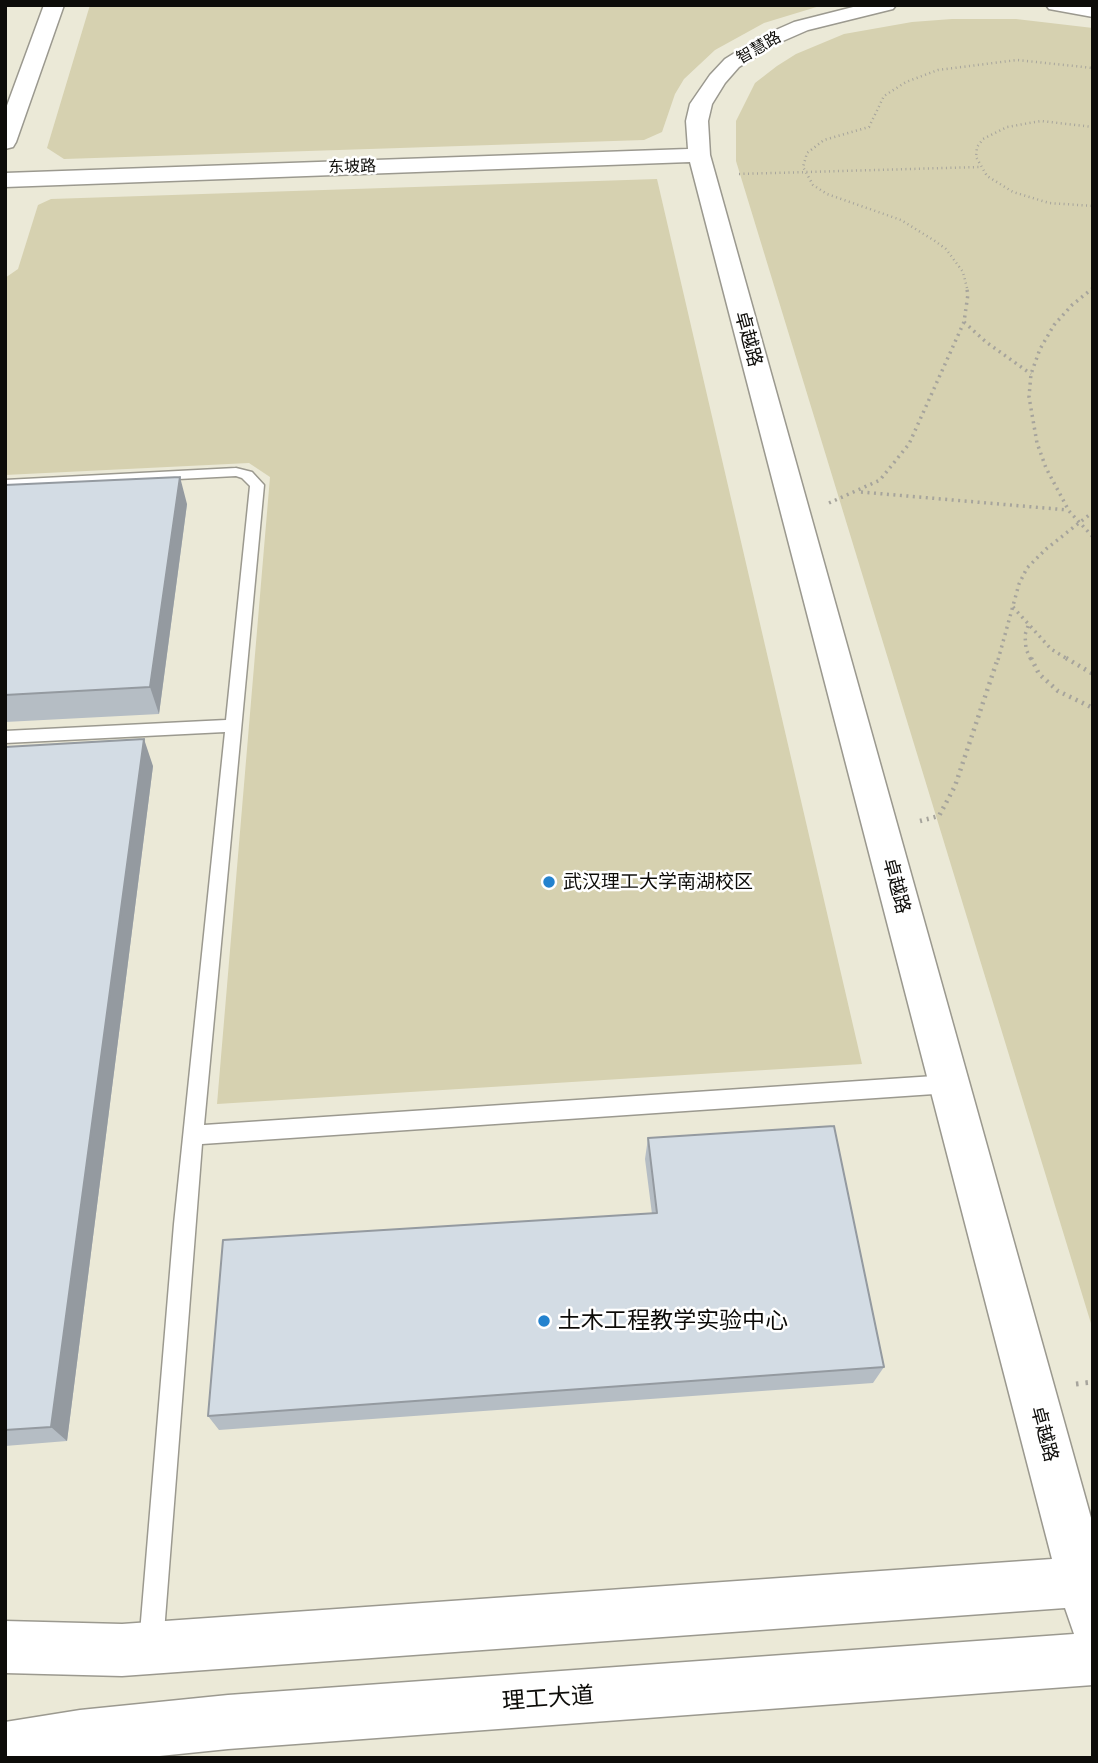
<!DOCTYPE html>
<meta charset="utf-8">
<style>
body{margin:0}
#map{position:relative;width:1098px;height:1763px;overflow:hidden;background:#f6f4e9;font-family:Figtree,sans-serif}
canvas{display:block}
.frame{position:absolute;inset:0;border:7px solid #0d0c09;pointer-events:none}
</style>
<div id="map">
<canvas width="1098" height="1763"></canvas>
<div class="frame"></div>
</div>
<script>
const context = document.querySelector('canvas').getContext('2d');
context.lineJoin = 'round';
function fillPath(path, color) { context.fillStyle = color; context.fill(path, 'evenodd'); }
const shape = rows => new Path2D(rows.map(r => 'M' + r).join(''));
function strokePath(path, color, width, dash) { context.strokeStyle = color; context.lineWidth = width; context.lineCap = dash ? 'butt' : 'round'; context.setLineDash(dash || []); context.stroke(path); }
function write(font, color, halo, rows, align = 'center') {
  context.font = font + ' Figtree,"Noto Sans SC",sans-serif'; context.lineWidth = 5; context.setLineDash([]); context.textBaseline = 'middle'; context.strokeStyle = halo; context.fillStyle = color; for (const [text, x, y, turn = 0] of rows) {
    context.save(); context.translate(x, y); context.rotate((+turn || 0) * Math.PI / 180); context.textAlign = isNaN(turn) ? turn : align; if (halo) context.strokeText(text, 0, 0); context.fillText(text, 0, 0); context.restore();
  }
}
const built = shape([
 [5,5,1093,5,1093,1758,5,1758]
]);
const green = shape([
 [90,5,823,5,764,23,715,50,684,79,675,94,662,132,644,140,64,159,47,148],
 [952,19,1016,19,1093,28,1093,1330,736,161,736,121,755,83,777,66,796,54,844,34,912,22],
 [657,179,862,1064,217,1104,270,477,249,463,5,475,5,278,18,269,38,205,51,199]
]);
const pathFar3 = shape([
 [1093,127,1041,121,1007,127,983,139,977,147,976,157,987,176,1013,192,1049,203,1093,206],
 [739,174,979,167],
 [967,288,963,272,946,249,935,241,901,220,827,194,813,185,803,167,807,153,824,140,869,127,884,96,906,82,938,70,1017,60,1093,68]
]);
const pathFar2 = shape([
 [1093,288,1072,305,1054,325,1040,349,1031,374,1029,397,1037,443,1046,468,1069,511,1093,537],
 [964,322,986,342,1031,374],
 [861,492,1068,510],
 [829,503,880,480,909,444,964,322,968,294,966,286],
 [1013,607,1051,649,1069,660],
 [1028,626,1025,635,1026,649,1031,660],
 [998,660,1019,584,1027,568,1046,549,1093,512]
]);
const pathFar1 = shape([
 [1031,658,1039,674,1058,691,1093,708],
 [1066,658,1093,674],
 [920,821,939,816,955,786,998,658]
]);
const path = shape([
 [1076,1384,1093,1382]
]);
const lane = shape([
 [236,468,252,472,264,485,204,1125,949,1075,956,1078,959,1084,956,1090,949,1093,202,1144,163,1645,160,1654,151,1657,142,1654,139,1645,174,1224,225,732,5,743,5,731,226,720,250,486,242,478,236,476,5,488,5,480,236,468]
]);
const street = shape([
 [44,5,64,5,16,142,13,147,5,149,5,111,44,5],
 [861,5,896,5,893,9,808,30,776,44,739,67,725,83,712,104,708,121,710,155,1093,1525,1093,1685,228,1749,140,1758,5,1758,5,1722,80,1710,228,1695,1074,1634,1065,1608,122,1676,5,1673,5,1621,122,1624,1052,1559,690,162,5,187,5,173,688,149,686,121,690,104,710,75,725,59,762,36,794,22,861,5],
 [1046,5,1093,5,1093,17,1049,9,1046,5]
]);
const wall = shape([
 [5,485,187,504,159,714,5,722],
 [5,747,153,766,67,1441,5,1446],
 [648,1138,884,1367,873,1383,219,1430,208,1416,652,1214,645,1159]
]);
const shadedWall = shape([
 [180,477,187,504,159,714,150,687],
 [144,739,153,766,67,1441,51,1427]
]);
const building = shape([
 [180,477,150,687,5,695,5,485,180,477],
 [144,739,51,1427,5,1430,5,747,144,739],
 [834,1126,884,1367,208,1416,223,1240,657,1213,648,1138,834,1126]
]);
const markers = [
 [549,882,7,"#2382ce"],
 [544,1321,7,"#2382ce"]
];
const farStreetnames = [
 ["智慧路",759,48,-30],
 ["东坡路",352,167,-2]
];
const streetNames = [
 ["卓越路",748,339,75],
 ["卓越路",896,886,75],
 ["卓越路",1044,1434,75]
];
const poiNames = [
 ["武汉理工大学南湖校区",563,882]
];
const nearPoinames = [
 ["土木工程教学实验中心",558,1321]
];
const nearStreetnames = [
 ["理工大道",548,1699,-4]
];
fillPath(built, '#ebe9d7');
fillPath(green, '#d6d1b0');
strokePath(lane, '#9b998f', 3);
strokePath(street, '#9b998f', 3);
strokePath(pathFar3, '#a6a49c', 2.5, [1, 3.5]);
strokePath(pathFar2, '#a6a49c', 3.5, [2, 4.5]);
strokePath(pathFar1, '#a6a49c', 4.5, [2, 5]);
strokePath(path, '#a6a49c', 5, [2.5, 7]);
fillPath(lane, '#fff');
fillPath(street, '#fff');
fillPath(wall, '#b5bdc4');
fillPath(shadedWall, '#949aa0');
fillPath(building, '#d3dce4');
strokePath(building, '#949aa0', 2);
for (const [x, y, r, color] of markers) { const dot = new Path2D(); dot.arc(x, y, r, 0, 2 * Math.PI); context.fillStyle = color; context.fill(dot); strokePath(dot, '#fff', 2.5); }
write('16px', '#0d0c09', '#fff', farStreetnames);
write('19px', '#0d0c09', '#fff', streetNames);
write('19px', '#0d0c09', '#fff', poiNames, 'left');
write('23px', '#0d0c09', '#fff', nearPoinames, 'left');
write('23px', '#0d0c09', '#fff', nearStreetnames);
</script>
